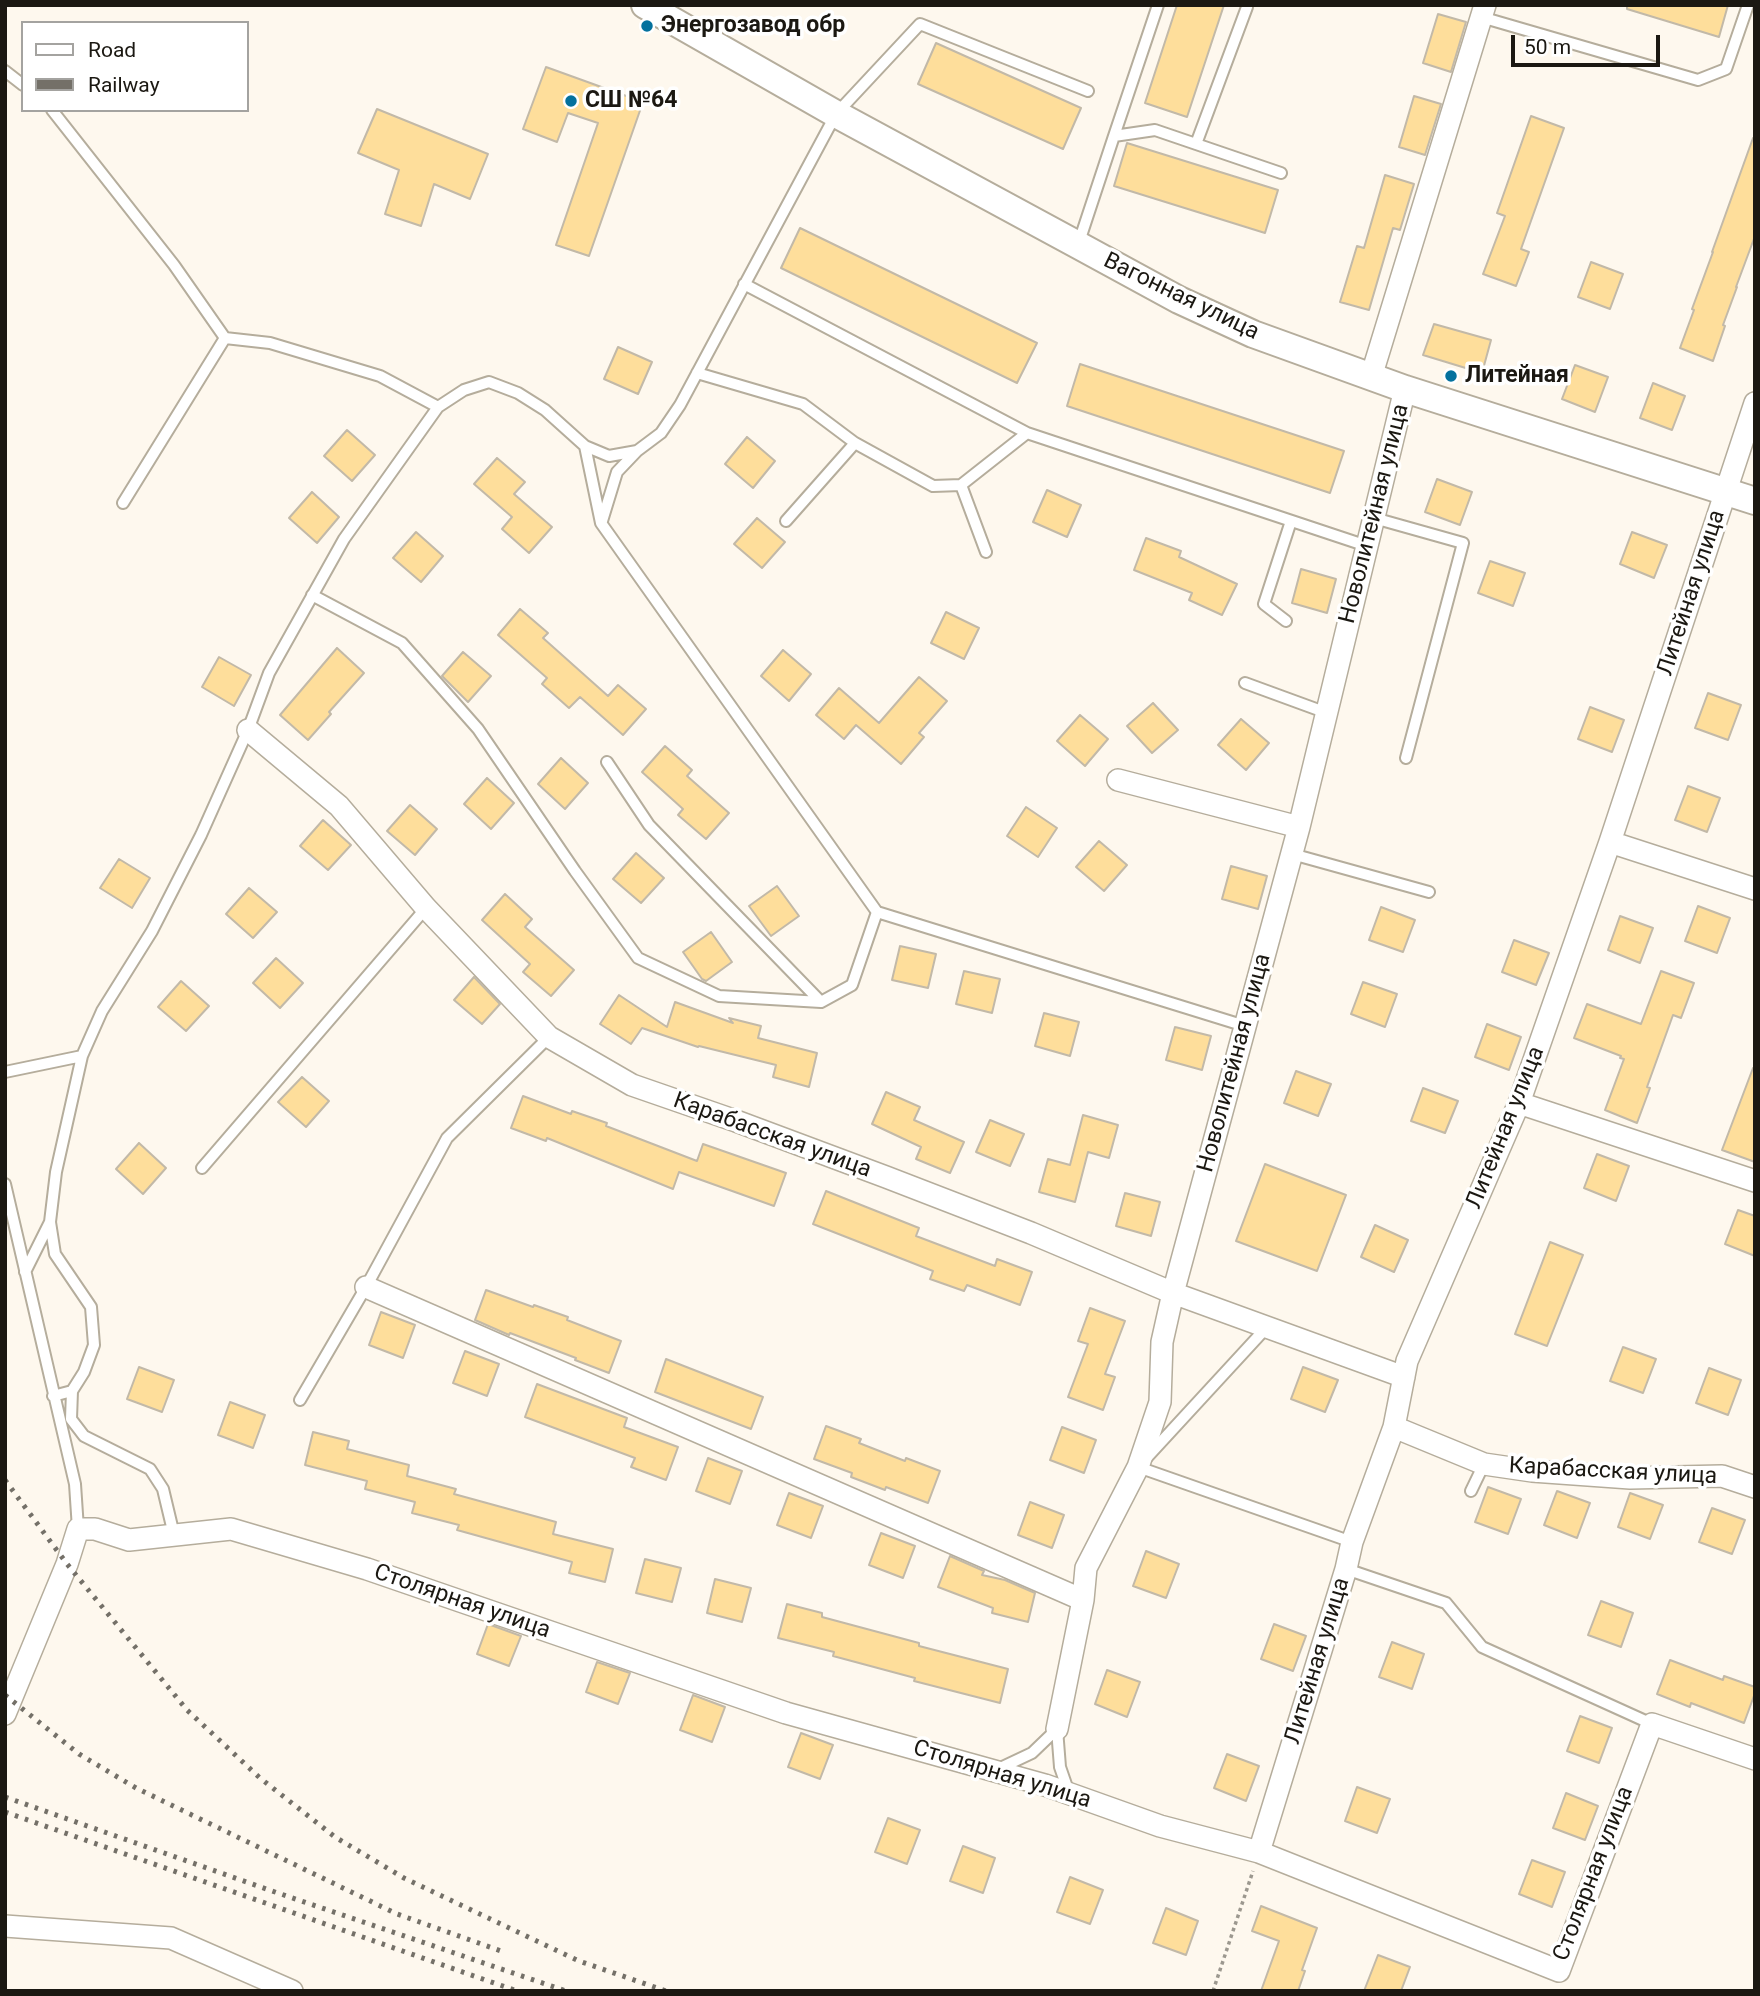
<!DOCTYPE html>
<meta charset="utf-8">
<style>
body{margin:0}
#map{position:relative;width:1760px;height:1996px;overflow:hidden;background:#fef8ee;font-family:Roboto,sans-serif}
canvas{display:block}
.frame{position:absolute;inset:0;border:7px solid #1b1812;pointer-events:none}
.legend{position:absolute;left:21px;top:21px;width:228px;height:91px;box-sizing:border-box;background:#fff;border:2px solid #a4a3a0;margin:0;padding:9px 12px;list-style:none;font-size:21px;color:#1b1812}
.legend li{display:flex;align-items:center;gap:14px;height:35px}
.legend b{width:35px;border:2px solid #a4a3a0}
.scale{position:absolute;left:1511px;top:35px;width:149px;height:32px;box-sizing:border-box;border:4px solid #1b1812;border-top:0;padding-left:9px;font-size:21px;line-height:24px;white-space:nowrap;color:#1b1812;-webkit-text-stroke:5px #fff;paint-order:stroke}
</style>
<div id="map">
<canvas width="1760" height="1996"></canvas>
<div class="frame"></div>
<ul class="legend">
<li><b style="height:9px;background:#fff"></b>Road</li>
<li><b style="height:9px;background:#747068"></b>Railway</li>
</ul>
<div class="scale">50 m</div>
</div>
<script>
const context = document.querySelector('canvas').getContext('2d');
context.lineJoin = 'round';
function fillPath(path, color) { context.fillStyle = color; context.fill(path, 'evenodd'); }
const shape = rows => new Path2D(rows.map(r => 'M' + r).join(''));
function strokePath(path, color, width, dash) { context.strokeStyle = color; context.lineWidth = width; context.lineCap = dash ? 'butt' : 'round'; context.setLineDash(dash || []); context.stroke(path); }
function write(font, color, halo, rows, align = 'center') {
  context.font = font + ' Roboto,sans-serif'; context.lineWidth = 7; context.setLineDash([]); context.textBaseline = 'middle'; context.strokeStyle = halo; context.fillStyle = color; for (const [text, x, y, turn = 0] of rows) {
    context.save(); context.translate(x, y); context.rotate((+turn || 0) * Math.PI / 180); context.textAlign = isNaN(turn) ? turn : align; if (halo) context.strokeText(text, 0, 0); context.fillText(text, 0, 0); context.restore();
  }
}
const building = shape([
 [1177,5,1224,5,1187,117,1145,103,1177,5],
 [1627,5,1728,5,1719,37,1627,9,1627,5],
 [1438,14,1466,22,1451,72,1423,63,1438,14],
 [936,43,1081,108,1063,149,918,84,936,43],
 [546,67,643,102,589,256,556,245,598,123,568,113,557,142,523,129,546,67],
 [1414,96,1441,104,1425,155,1399,147,1414,96],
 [377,109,488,154,470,199,434,184,421,226,385,214,399,170,358,153,377,109],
 [1531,116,1564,128,1521,249,1529,252,1516,286,1483,274,1505,216,1497,213,1531,116],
 [1753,138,1755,139,1755,236,1736,287,1737,287,1723,325,1725,326,1713,361,1680,348,1694,310,1692,309,1713,252,1712,252,1753,138],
 [1127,143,1278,190,1265,233,1114,186,1127,143],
 [1385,175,1414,184,1400,230,1393,228,1369,310,1340,302,1357,246,1364,248,1385,175],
 [800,228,1037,343,1017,383,781,268,800,228],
 [1591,262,1623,274,1610,309,1578,297,1591,262],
 [1434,324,1491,340,1482,373,1423,355,1434,324],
 [618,347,652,362,638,394,604,379,618,347],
 [1080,364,1344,451,1330,493,1067,406,1080,364],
 [1575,365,1608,377,1595,412,1562,399,1575,365],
 [1653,383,1685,396,1672,430,1640,418,1653,383],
 [347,430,375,455,352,481,324,456,347,430],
 [747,437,775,461,753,488,725,464,747,437],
 [497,458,525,482,514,494,552,527,529,553,502,529,512,517,474,484,497,458],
 [1437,479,1472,492,1460,525,1425,512,1437,479],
 [1047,490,1081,505,1067,537,1033,522,1047,490],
 [312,492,339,517,317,543,289,518,312,492],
 [757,518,785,542,762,568,734,544,757,518],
 [416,532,443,556,421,582,393,558,416,532],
 [1632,532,1667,545,1654,578,1620,564,1632,532],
 [1146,538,1181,551,1179,557,1237,584,1222,615,1189,600,1192,593,1134,570,1146,538],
 [1490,561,1525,573,1513,606,1478,593,1490,561],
 [1301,569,1336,579,1327,613,1292,603,1301,569],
 [520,609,548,633,543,638,608,696,618,685,646,709,623,735,580,697,569,708,542,684,547,678,498,635,520,609],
 [946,612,979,628,964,659,931,643,946,612],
 [337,648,364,673,329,712,331,714,308,740,280,715,337,648],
 [783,650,811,674,789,701,761,676,783,650],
 [463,652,491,676,468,702,442,676,463,652],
 [219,657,251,675,234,706,202,687,219,657],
 [919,677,947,701,919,733,924,737,901,764,856,725,844,739,816,715,839,688,879,723,919,677],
 [1708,693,1741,705,1728,740,1695,728,1708,693],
 [1153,703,1178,730,1152,753,1127,726,1153,703],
 [1590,707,1624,720,1612,752,1578,739,1590,707],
 [1080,715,1108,739,1085,766,1057,741,1080,715],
 [1241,719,1269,743,1246,770,1218,745,1241,719],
 [665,746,692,770,687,776,729,813,706,839,678,815,683,809,642,772,665,746],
 [561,758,588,783,565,809,538,784,561,758],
 [487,778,514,803,491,829,464,804,487,778],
 [1688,786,1720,798,1707,832,1675,820,1688,786],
 [410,805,437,829,415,855,387,831,410,805],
 [1026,807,1057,828,1038,857,1007,836,1026,807],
 [323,820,351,845,328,870,300,846,323,820],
 [1099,841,1127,865,1104,891,1076,867,1099,841],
 [636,853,664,878,641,903,613,879,636,853],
 [119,859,150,878,132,908,100,888,119,859],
 [1231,866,1267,876,1258,909,1222,899,1231,866],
 [777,886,799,916,771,936,749,906,777,886],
 [249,888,277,912,253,938,226,914,249,888],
 [505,894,532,919,525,927,574,970,551,996,523,972,530,964,482,920,505,894],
 [1698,906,1730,918,1717,953,1685,941,1698,906],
 [1381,907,1415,920,1403,952,1369,940,1381,907],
 [1620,916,1653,928,1640,963,1608,950,1620,916],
 [711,932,732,962,706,981,702,979,683,952,711,932],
 [1514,940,1549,953,1536,985,1502,972,1514,940],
 [900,946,936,954,928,988,892,980,900,946],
 [276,958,303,983,280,1008,253,983,276,958],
 [964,971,1000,979,992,1013,956,1004,964,971],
 [1661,971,1694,983,1681,1018,1673,1015,1647,1087,1650,1088,1637,1123,1605,1110,1624,1059,1620,1058,1621,1056,1574,1038,1587,1004,1641,1024,1661,971],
 [474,977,500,1004,482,1024,454,1000,474,977],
 [181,981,209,1006,186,1031,158,1007,181,981],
 [1363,982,1397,994,1385,1027,1351,1014,1363,982],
 [619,995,667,1027,675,1002,733,1023,729,1018,761,1026,758,1038,817,1053,809,1087,773,1077,776,1065,699,1046,698,1047,642,1028,631,1044,600,1024,619,995],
 [1044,1013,1079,1022,1070,1056,1035,1046,1044,1013],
 [1487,1024,1521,1037,1509,1070,1475,1057,1487,1024],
 [1175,1027,1211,1036,1202,1070,1166,1060,1175,1027],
 [1753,1068,1755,1068,1755,1162,1722,1150,1753,1068],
 [1296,1071,1331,1084,1318,1116,1284,1103,1296,1071],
 [302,1077,329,1101,306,1127,278,1102,302,1077],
 [1423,1088,1458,1101,1445,1133,1411,1121,1423,1088],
 [886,1092,920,1107,914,1120,964,1142,950,1173,916,1159,921,1147,872,1124,886,1092],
 [523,1096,571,1114,572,1111,607,1123,606,1126,697,1161,703,1144,786,1173,774,1206,679,1172,673,1189,547,1138,546,1141,511,1128,523,1096],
 [1083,1115,1118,1125,1109,1158,1088,1152,1075,1202,1039,1192,1048,1159,1070,1165,1083,1115],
 [990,1120,1024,1134,1010,1166,976,1152,990,1120],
 [139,1143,166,1168,143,1194,116,1169,139,1143],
 [1597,1154,1629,1166,1616,1201,1584,1188,1597,1154],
 [1265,1164,1346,1195,1317,1271,1236,1241,1265,1164],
 [826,1191,919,1228,916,1236,995,1266,997,1259,1032,1272,1020,1305,967,1285,964,1291,930,1279,933,1271,813,1224,826,1191],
 [1125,1193,1160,1202,1151,1236,1116,1226,1125,1193],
 [1738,1210,1755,1216,1755,1256,1725,1244,1738,1210],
 [1375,1225,1408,1240,1394,1272,1361,1257,1375,1225],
 [1550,1242,1583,1255,1547,1346,1515,1334,1550,1242],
 [486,1290,533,1307,534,1305,568,1317,567,1320,621,1341,609,1373,575,1360,576,1358,510,1333,509,1335,475,1320,486,1290],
 [1090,1308,1125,1321,1105,1374,1115,1377,1103,1410,1068,1397,1088,1344,1078,1341,1090,1308],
 [381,1312,415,1325,403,1358,369,1345,381,1312],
 [1623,1347,1656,1359,1643,1393,1610,1381,1623,1347],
 [465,1351,499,1364,487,1396,453,1383,465,1351],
 [666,1359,763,1397,751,1429,655,1392,666,1359],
 [139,1367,174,1380,162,1412,127,1399,139,1367],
 [1303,1367,1338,1380,1325,1412,1291,1399,1303,1367],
 [1709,1368,1741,1380,1728,1415,1696,1403,1709,1368],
 [537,1384,627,1418,624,1427,678,1447,666,1480,631,1467,635,1458,525,1417,537,1384],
 [230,1402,265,1415,253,1448,218,1435,230,1402],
 [826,1426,861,1439,859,1443,905,1461,906,1458,940,1471,928,1503,886,1487,885,1490,851,1477,852,1473,814,1459,826,1426],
 [1062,1427,1096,1440,1084,1473,1050,1460,1062,1427],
 [313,1432,349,1441,347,1449,409,1465,407,1476,456,1489,454,1494,556,1522,553,1534,613,1549,605,1582,569,1573,572,1562,457,1530,459,1525,412,1513,415,1502,365,1489,367,1481,305,1465,313,1432],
 [708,1458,742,1471,730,1504,696,1491,708,1458],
 [1488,1487,1521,1499,1508,1534,1475,1522,1488,1487],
 [1557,1491,1590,1503,1577,1538,1544,1525,1557,1491],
 [789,1493,823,1506,811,1538,777,1525,789,1493],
 [1630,1493,1663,1505,1650,1539,1618,1527,1630,1493],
 [1030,1502,1064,1515,1052,1548,1018,1535,1030,1502],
 [1712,1508,1745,1520,1732,1554,1699,1542,1712,1508],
 [881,1533,915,1546,903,1578,869,1565,881,1533],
 [1146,1551,1179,1564,1166,1598,1133,1586,1146,1551],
 [950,1556,984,1571,982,1575,1005,1580,1035,1593,1028,1622,992,1613,993,1608,938,1587,950,1556],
 [645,1559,681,1568,672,1602,636,1593,645,1559],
 [715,1579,751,1588,742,1622,707,1613,715,1579],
 [1601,1601,1633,1613,1621,1647,1588,1635,1601,1601],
 [787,1604,822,1613,822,1617,919,1643,919,1646,1008,1669,1000,1703,914,1681,915,1678,833,1656,834,1652,778,1638,787,1604],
 [488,1624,521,1636,509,1666,477,1654,488,1624],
 [1274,1624,1306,1636,1293,1671,1261,1659,1274,1624],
 [1392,1642,1424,1654,1412,1689,1379,1677,1392,1642],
 [1670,1660,1723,1680,1724,1676,1755,1687,1755,1693,1744,1723,1691,1703,1690,1707,1657,1694,1670,1660],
 [597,1662,630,1673,618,1704,586,1692,597,1662],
 [1107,1670,1140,1682,1127,1717,1095,1704,1107,1670],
 [693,1695,725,1707,712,1742,680,1730,693,1695],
 [1580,1716,1612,1728,1599,1763,1567,1751,1580,1716],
 [801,1733,833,1745,820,1779,788,1767,801,1733],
 [1227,1754,1259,1766,1246,1801,1214,1788,1227,1754],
 [1357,1787,1390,1799,1377,1833,1345,1821,1357,1787],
 [1566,1793,1598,1806,1585,1840,1553,1828,1566,1793],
 [888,1818,920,1830,907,1864,875,1852,888,1818],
 [963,1846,995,1858,983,1893,950,1881,963,1846],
 [1532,1860,1565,1872,1552,1907,1519,1894,1532,1860],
 [1070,1877,1103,1890,1090,1924,1057,1912,1070,1877],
 [1261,1906,1317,1928,1302,1970,1305,1971,1298,1991,1261,1991,1279,1941,1252,1931,1261,1906],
 [1166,1908,1198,1921,1186,1955,1153,1943,1166,1908],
 [1378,1955,1410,1967,1401,1991,1364,1991,1378,1955]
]);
const path = shape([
 [1213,1991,1253,1871]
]);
const service = shape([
 [1481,17,1698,80,1726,69,1748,5],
 [5,71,23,85],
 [52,110,174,265,225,338,270,343,380,376,438,407],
 [1114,136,1158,5],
 [1196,144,1247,7],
 [1078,245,1114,136,1155,130,1281,173],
 [744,284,1027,433,1367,546],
 [697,373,803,404,855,443,933,486,961,485,1027,433],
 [961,485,986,552],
 [123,503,225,338],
 [1374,518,1463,543,1406,758],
 [602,521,617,472,637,451],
 [786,521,855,443],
 [312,595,402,643,478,729,575,871,638,958,719,996,821,1002,852,985,877,912,601,523,585,446],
 [1286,621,1264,604,1291,521],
 [1245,683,1327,713],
 [607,762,649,825,821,1002],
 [1292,854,1429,892],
 [877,912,1245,1026],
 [5,1072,82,1056],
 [202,1168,426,908],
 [5,1184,75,1484,78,1529],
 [25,1272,50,1222],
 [1267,1327,1138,1467,1352,1542],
 [72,1391,71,1419,84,1436,150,1469,163,1489,174,1535],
 [53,1396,72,1391,84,1372,94,1345,91,1307,55,1254,50,1222,56,1172,82,1056,102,1011,152,931,201,835,248,730,269,673,344,539,438,407,464,390,489,382,518,393,545,410,585,446,609,456,637,451,661,433,680,405,836,114,920,24,1088,91],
 [300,1400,366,1287,447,1138,549,1037],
 [1471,1491,1484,1464],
 [1346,1569,1446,1603,1482,1647,1652,1724],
 [1057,1729,1060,1767,1069,1793],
 [996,1770,1032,1753,1057,1729]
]);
const minor = shape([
 [1371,377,1485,5],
 [248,730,339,806,426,908,549,1037,632,1085,736,1121,886,1177,1031,1233,1173,1293,1404,1377],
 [1118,780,1299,827],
 [1610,842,1755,889],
 [1519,1103,1755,1181],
 [366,1287,1083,1600],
 [1394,1427,1484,1464,1532,1471,1630,1478,1722,1476,1755,1487],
 [5,1714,67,1564,78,1529,95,1529,129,1540,231,1529,367,1569,786,1713,1045,1785,1160,1826,1259,1852,1559,1971,1652,1724,1755,1759],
 [1057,1729,1083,1600,1086,1568,1138,1467,1160,1402,1162,1342,1173,1293,1299,827,1405,389],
 [1259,1852,1346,1569,1352,1542,1394,1427,1407,1361,1519,1103,1610,842,1755,403],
 [5,1926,171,1938,292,1991]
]);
const tertiary = shape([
 [645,5,836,114,1078,245,1179,300,1253,334,1405,389,1755,501]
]);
const rail = shape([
 [5,1480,67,1564,187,1710,260,1778,335,1837,404,1878,579,1961,666,1991],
 [5,1695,79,1754,136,1788,397,1914,504,1952],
 [5,1797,275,1892,566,1991],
 [5,1812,517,1991]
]);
const markers = [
 [647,26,7,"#04719d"],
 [571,101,7,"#04719d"],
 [1451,376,7,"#04719d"]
];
const poiNames = [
 ["Энергозавод обр",661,26],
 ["СШ №64",585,101],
 ["Литейная",1465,376]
];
const streetNames = [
 ["Вагонная улица",1181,297,26],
 ["Новолитейная улица",1375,514,-76],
 ["Литейная улица",1692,593,-72],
 ["Новолитейная улица",1235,1063,-75],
 ["Литейная улица",1506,1128,-68],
 ["Карабасская улица",772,1136,20],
 ["Карабасская улица",1613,1472,3],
 ["Столярная улица",462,1602,19],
 ["Литейная улица",1318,1661,-73],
 ["Столярная улица",1002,1775,17],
 ["Столярная улица",1594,1874,-69]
];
fillPath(building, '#fede9b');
strokePath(building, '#c2b9a8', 2);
strokePath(service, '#b5ad9c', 14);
strokePath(minor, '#b5ad9c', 24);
strokePath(tertiary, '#b5ad9c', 30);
strokePath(path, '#9c988f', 3.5, [3.5, 3.5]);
strokePath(service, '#fff', 10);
strokePath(minor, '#fff', 21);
strokePath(tertiary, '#fff', 26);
strokePath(rail, '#747068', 5, [3.5, 7]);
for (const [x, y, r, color] of markers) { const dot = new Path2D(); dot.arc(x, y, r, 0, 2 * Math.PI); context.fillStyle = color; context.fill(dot); strokePath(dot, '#fff', 2.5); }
write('bold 23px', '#1b1812', '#fff', poiNames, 'left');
write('23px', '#1b1812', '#fff', streetNames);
</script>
